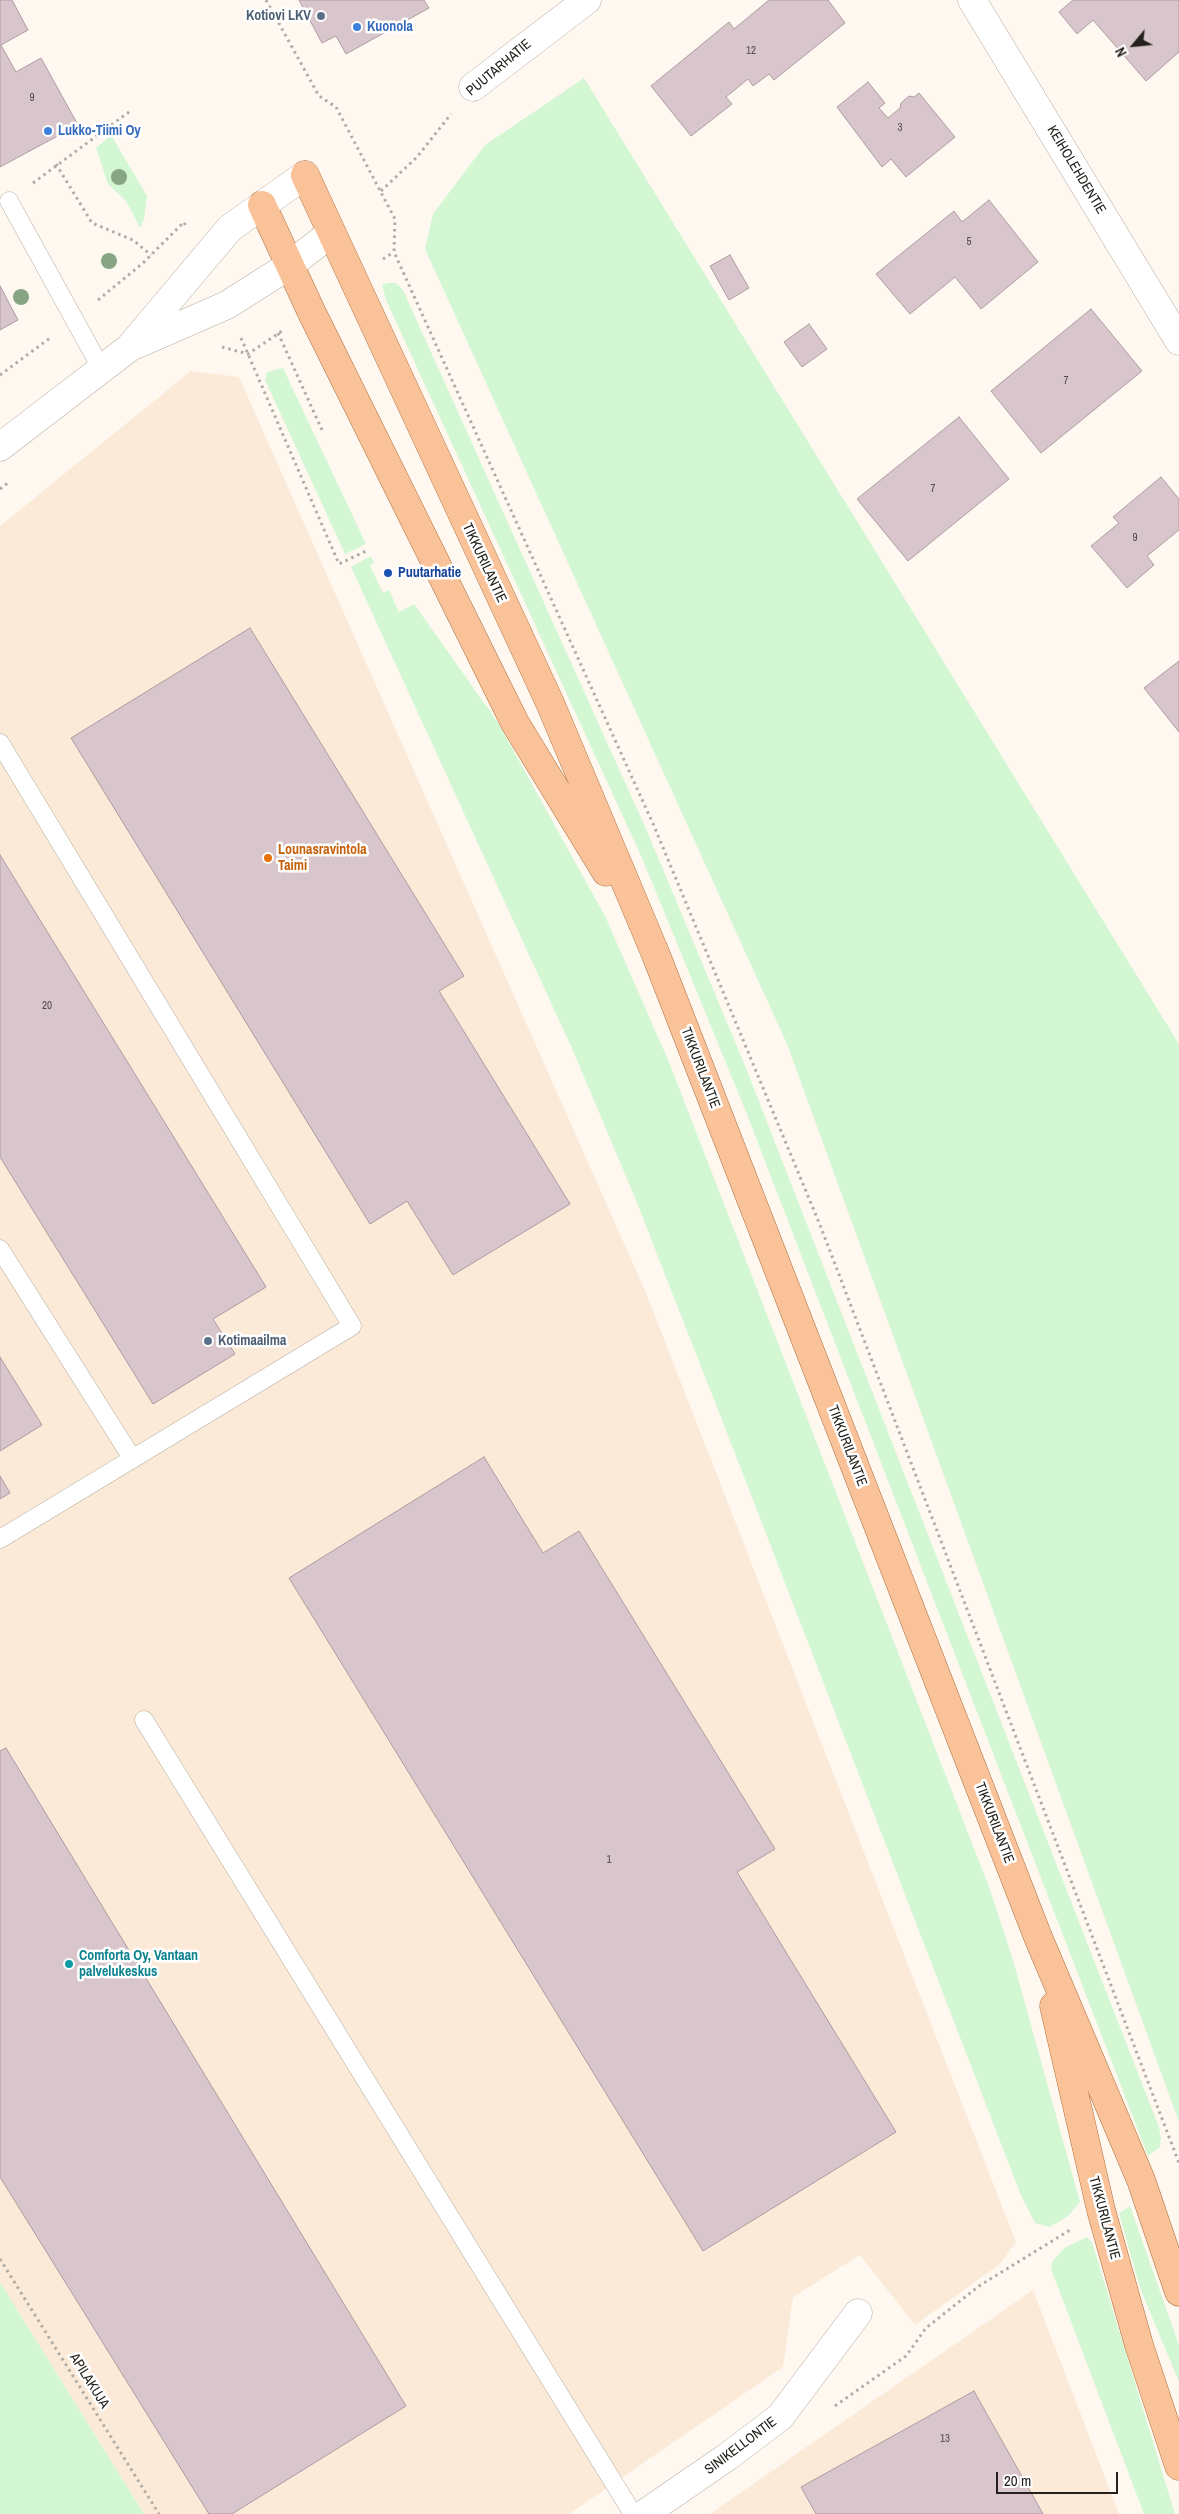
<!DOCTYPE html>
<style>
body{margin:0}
#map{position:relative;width:1179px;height:2514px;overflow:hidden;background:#fff8f0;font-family:"Archivo Narrow",sans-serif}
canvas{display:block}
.north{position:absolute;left:1109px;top:20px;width:50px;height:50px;-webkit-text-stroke:4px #fff;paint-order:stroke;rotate:242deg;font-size:14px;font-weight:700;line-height:20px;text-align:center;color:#24211c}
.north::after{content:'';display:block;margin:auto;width:18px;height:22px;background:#24211c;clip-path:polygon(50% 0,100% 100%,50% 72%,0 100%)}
.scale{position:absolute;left:996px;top:2472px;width:122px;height:22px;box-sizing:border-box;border:2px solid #24211c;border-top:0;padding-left:6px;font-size:15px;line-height:18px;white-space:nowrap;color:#24211c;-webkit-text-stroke:4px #fff;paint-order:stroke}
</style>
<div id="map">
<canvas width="1179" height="2514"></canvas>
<div class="north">N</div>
<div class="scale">20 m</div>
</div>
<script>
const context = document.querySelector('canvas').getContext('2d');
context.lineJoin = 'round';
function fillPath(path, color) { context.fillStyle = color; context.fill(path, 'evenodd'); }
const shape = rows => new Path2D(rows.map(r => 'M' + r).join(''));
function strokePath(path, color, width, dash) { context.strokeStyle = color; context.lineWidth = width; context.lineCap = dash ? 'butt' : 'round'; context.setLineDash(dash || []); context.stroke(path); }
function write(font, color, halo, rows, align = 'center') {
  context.font = font + ' "Archivo Narrow",sans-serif'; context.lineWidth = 5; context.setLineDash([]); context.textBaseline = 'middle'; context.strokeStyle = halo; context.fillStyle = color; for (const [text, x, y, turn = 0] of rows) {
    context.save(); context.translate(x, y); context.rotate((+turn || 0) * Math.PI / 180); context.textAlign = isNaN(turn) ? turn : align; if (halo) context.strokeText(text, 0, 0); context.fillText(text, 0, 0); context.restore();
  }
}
const built = shape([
 [191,371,239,377,646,1293,1016,2242,1000,2264,915,2325,860,2255,793,2297,783,2367,569,2514,144,2514,0,2282,0,526],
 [1033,2290,1119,2514,710,2514]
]);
const green = shape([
 [584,78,1179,1044,1179,2122,787,1044,425,249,433,214,485,145],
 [111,135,147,196,144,219,140,228,126,201,108,184,96,148],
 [388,283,396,283,403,290,647,831,746,1068,1159,2127,1161,2138,1160,2147,1148,2156,746,1112,642,858,386,300,382,285],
 [283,368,366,544,345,554,265,380,267,372],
 [371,556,374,563,370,566,383,593,389,590,399,612,414,604,497,721,605,916,669,1062,989,1887,1013,1960,1080,2202,1068,2216,1050,2227,1035,2223,1020,2193,743,1474,635,1198,574,1053,351,567],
 [1130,2206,1179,2345,1179,2382,1140,2288,1119,2213],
 [1087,2237,1092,2242,1175,2514,1144,2514,1051,2269,1052,2262,1064,2248],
 [0,2282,144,2514,0,2514]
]);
const building = shape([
 [0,0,12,0,28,30,1,45,16,72,41,58,78,125,0,167,0,0],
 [299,0,424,0,429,8,346,54,336,36,322,43,299,0],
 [769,0,828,0,845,23,774,80,769,74,753,86,748,79,726,97,732,104,691,136,651,86,729,22,734,29,769,0],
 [1073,0,1179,0,1179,52,1146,81,1093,20,1077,34,1059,12,1073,0],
 [868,82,885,103,879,108,888,118,900,108,901,103,909,96,914,97,919,93,955,137,906,177,891,159,882,167,837,107,868,82],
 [989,200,1038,262,981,309,955,277,910,314,876,274,954,211,962,222,989,200],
 [730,255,749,288,729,300,710,266,730,255],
 [0,286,18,320,0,330,0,286],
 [1091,309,1142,371,1041,453,991,391,1091,309],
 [809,324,827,349,802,367,784,342,809,324],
 [959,417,1009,479,908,561,857,499,959,417],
 [1161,477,1179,499,1179,530,1147,556,1154,565,1127,588,1091,546,1119,523,1113,517,1161,477],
 [250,628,464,976,439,991,570,1204,453,1275,407,1201,370,1224,71,738,250,628],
 [1179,661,1179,732,1144,688,1179,661],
 [0,855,266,1287,213,1319,235,1354,153,1404,0,1157,0,855],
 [0,1357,42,1425,0,1451,0,1357],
 [484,1457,543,1553,579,1531,775,1849,737,1872,896,2132,703,2251,289,1578,484,1457],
 [0,1476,10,1493,0,1499,0,1476],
 [6,1748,406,2406,232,2514,209,2514,0,2177,0,1751,6,1748],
 [974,2391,1043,2514,816,2514,801,2487,974,2391]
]);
const path = shape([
 [266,0,319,96,336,107,395,219,394,252,654,826,820,1225,1179,2163],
 [56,164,92,223,133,240,151,255],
 [33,183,129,112],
 [381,191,417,157,451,114],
 [383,259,394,252],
 [98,300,143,263,184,222,186,227],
 [278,333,322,430],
 [241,338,339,564,368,550],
 [222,347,248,354,282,331],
 [0,375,50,338],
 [0,489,9,482],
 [0,2259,159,2514],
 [835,2406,906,2356,926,2328,979,2286,1070,2230]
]);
const lane = shape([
 [9,201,101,368],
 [0,743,352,1326,0,1539],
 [0,1249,132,1458],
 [144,1720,633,2514]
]);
const street = shape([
 [972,0,1179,341],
 [473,87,587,0],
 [644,2514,727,2457,780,2417,858,2313]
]);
const secondary = shape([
 [133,346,227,305,290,265,331,233],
 [0,447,129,348,230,228,305,175]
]);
const primary = shape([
 [305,175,550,703,656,955,1038,1937,1141,2180,1179,2292],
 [262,205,311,311,515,723,606,872],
 [1054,2006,1101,2210,1139,2345,1179,2466]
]);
const trees = [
 [119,177],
 [109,261],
 [21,297]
];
const markers = [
 [321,16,5,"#5c6f8a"],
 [357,27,5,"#3f7fe0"],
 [48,131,5,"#3f7fe0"],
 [388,573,5,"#1a4fb4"],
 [268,858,5,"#e8710a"],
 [208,1341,5,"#5c6f8a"],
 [69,1964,5,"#0f9aa8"]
];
const numberNames = [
 ["12",751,51],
 ["9",32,98],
 ["3",900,128],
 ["5",969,242],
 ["7",1066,381],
 ["7",933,489],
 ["9",1135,538],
 ["20",47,1006],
 ["1",609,1860],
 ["13",945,2439]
];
const serviceNames = [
 ["Kotiovi LKV",311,16],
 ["Kotimaailma",218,1341,"left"]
];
const shopNames = [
 ["Kuonola",367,27],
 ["Lukko-Tiimi Oy",58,131]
];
const streetNames = [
 ["PUUTARHATIE",499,68,-40],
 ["KEIHOLEHDENTIE",1076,170,59],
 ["TIKKURILANTIE",484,563,65],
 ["TIKKURILANTIE",700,1068,69],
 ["TIKKURILANTIE",847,1446,69],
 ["TIKKURILANTIE",994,1823,69],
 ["TIKKURILANTIE",1104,2218,75],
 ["APILAKUJA",89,2381,58],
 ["SINIKELLONTIE",741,2446,-37]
];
const transitNames = [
 ["Puutarhatie",398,573]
];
const foodNames = [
 ["Lounasravintola",278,850],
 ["Taimi",278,866]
];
const cultureNames = [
 ["Comforta Oy, Vantaan",79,1956],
 ["palvelukeskus",79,1972]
];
fillPath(built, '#faead7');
fillPath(green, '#d3f7d3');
fillPath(building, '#d8c6cc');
strokePath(building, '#ad9ca2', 1);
strokePath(lane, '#b8aea1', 19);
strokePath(street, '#b8aea1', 29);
strokePath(secondary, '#b8aea1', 29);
strokePath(primary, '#ac6f40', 29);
strokePath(path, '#b0aba4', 3, [2.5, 4]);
strokePath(lane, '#fff', 18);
strokePath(street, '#fff', 28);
strokePath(secondary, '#fff', 28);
strokePath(primary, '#fac298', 28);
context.fillStyle = '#87a483';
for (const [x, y] of trees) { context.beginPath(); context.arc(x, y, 8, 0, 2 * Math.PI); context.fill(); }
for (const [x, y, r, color] of markers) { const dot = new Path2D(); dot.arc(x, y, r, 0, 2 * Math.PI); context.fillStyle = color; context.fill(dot); strokePath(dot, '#fff', 2); }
write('11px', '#514a48', null, numberNames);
write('bold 14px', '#4e5e75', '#fff', serviceNames, 'right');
write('bold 14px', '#366cbe', '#fff', shopNames, 'left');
write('14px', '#24211c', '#fff', streetNames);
write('bold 14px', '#164399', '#fff', transitNames, 'left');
write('bold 14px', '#c56008', '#fff', foodNames, 'left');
write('bold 14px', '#0d838f', '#fff', cultureNames, 'left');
</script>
